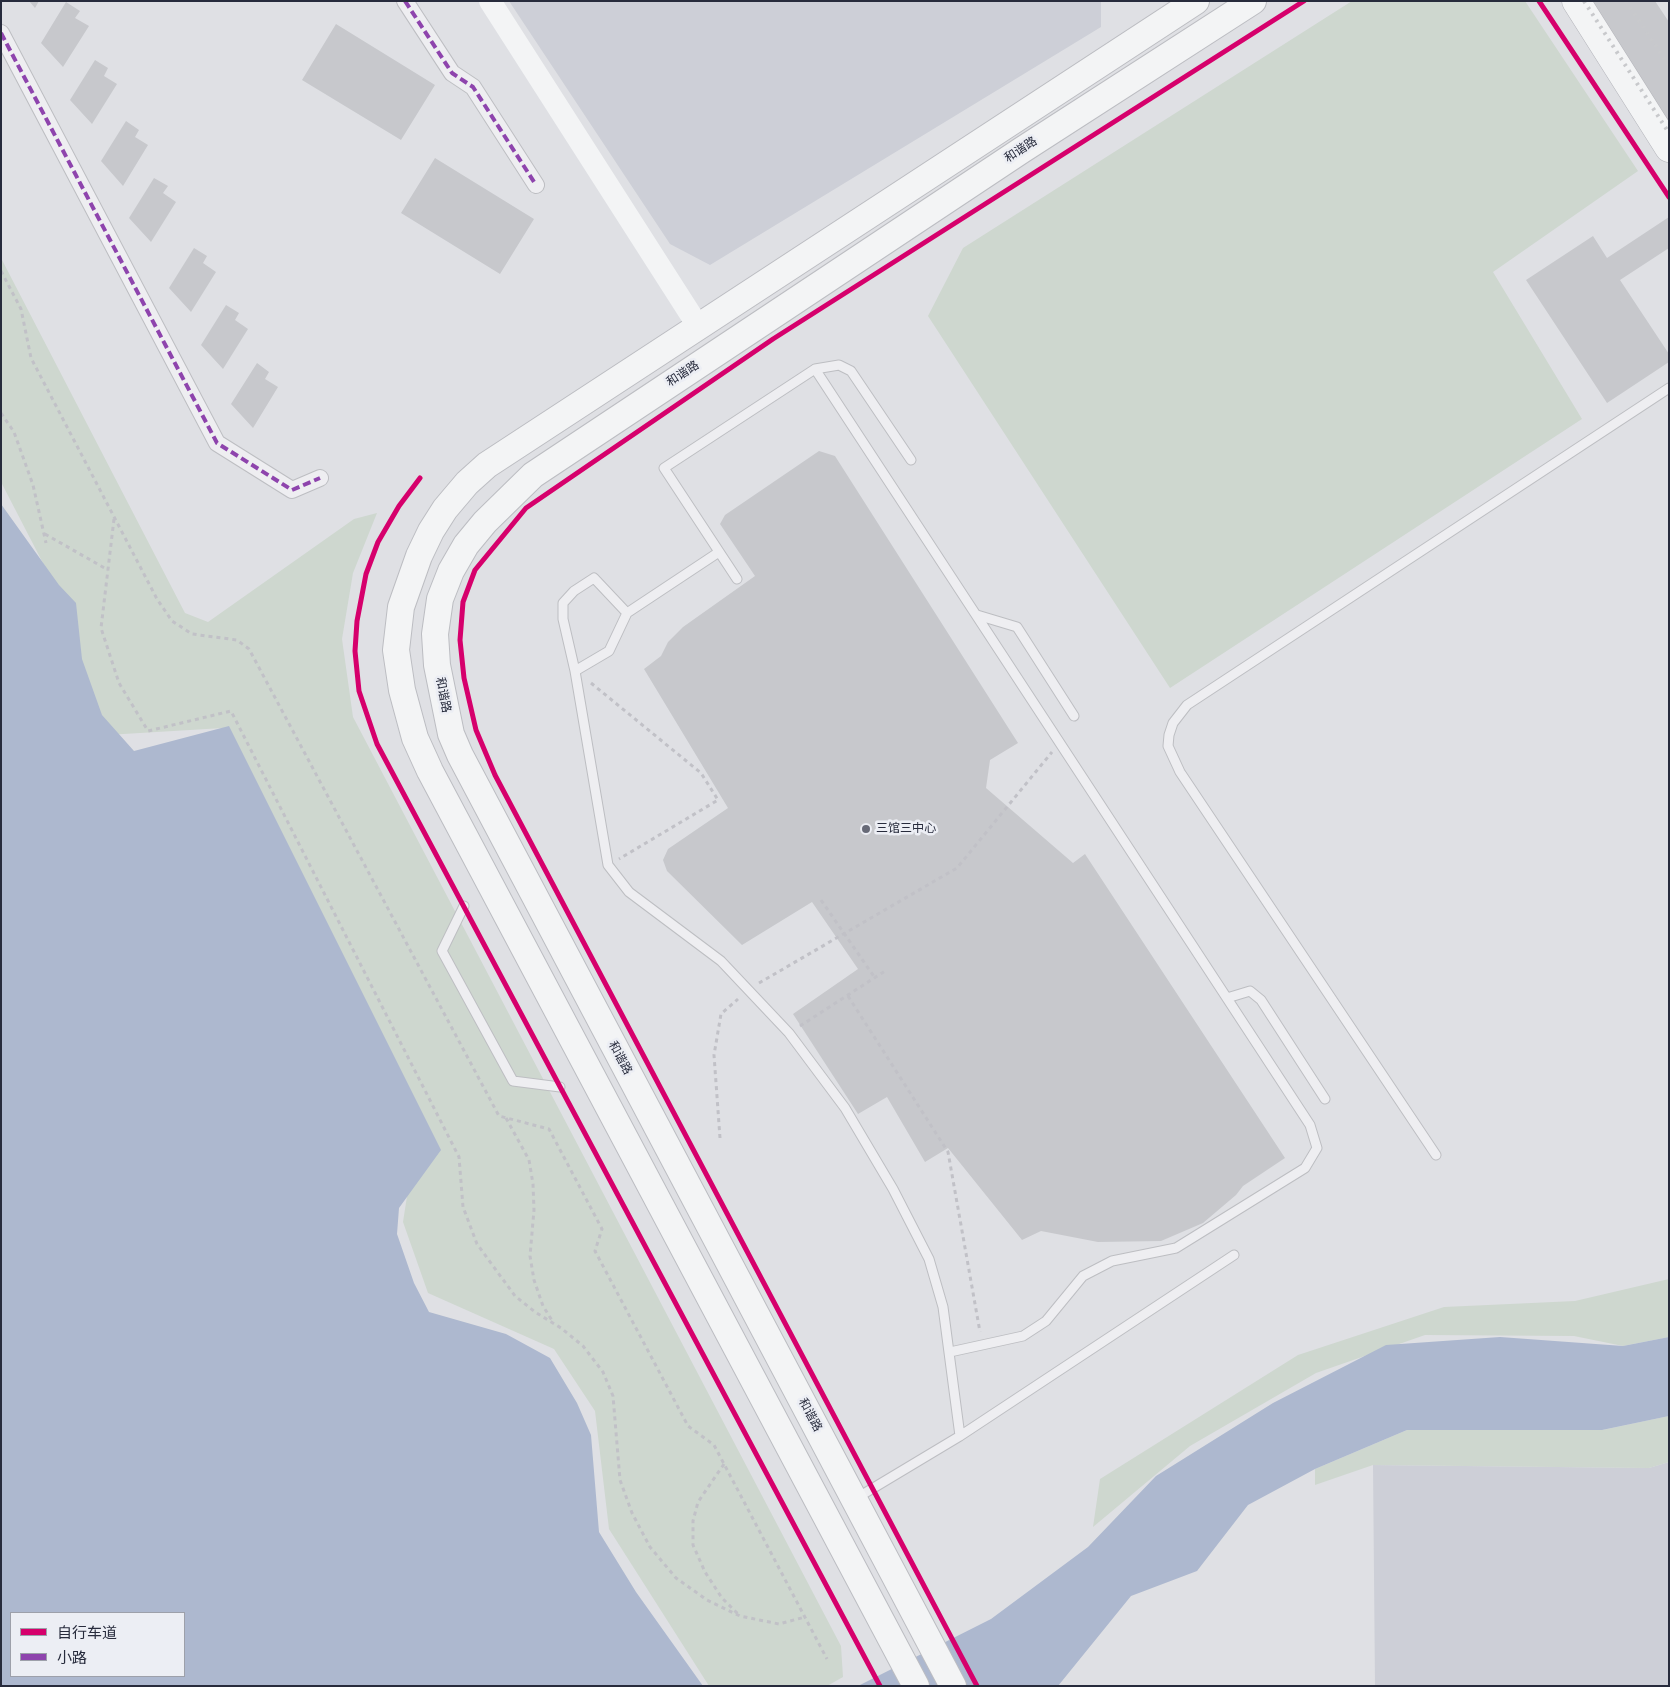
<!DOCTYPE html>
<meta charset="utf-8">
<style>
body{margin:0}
#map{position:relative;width:1670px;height:1687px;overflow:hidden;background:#dfe0e4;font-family:Manrope,"Noto Sans SC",sans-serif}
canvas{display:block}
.frame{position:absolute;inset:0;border:2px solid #272b3c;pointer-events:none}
.legend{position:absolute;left:10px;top:1612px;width:175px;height:65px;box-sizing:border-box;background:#eceef4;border:1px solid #9da0aa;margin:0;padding:6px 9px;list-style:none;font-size:15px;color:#272b3c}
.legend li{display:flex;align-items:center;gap:10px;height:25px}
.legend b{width:25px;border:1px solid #9da0aa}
</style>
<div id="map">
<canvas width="1670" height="1687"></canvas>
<div class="frame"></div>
<ul class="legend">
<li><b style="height:6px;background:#d6006c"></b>自行车道</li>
<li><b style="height:6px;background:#8e44ad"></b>小路</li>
</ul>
</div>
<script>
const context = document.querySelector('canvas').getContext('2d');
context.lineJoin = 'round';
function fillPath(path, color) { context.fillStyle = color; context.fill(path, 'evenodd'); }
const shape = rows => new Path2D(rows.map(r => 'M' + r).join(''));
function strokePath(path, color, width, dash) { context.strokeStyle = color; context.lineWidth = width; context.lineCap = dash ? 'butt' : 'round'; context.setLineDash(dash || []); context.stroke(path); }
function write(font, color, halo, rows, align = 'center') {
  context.font = font + ' Manrope,"Noto Sans SC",sans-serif'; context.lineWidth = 5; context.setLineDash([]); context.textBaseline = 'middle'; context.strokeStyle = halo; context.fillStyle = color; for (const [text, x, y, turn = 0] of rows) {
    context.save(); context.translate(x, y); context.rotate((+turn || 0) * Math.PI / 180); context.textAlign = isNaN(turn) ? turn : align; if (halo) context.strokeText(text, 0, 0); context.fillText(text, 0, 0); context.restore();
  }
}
const built = shape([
 [509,1,1101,1,1101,27,710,265,670,244],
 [1669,1462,1669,1686,1375,1686,1373,1465,1649,1468]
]);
const green = shape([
 [1352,1,1525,1,1638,171,1493,272,1582,419,1170,688,928,316,963,248],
 [1,258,185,613,208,622,354,519,377,513,353,573,342,639,353,717,841,1646,843,1677,827,1686,709,1686,609,1529,595,1411,554,1349,428,1293,403,1222,417,1132,223,728,107,735,60,596,1,482],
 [1669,1279,1669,1337,1623,1346,1574,1336,1425,1335,1316,1373,1190,1446,1093,1527,1100,1479,1298,1355,1444,1307,1575,1301],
 [1669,1416,1669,1462,1649,1468,1373,1465,1315,1485,1315,1469,1407,1430,1602,1430]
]);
const water = shape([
 [1,504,59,585,76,603,82,659,102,715,134,751,229,726,441,1150,399,1208,397,1234,414,1283,429,1312,506,1334,550,1358,577,1403,591,1435,599,1532,636,1592,703,1686,1,1686],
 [11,1613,184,1613,184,1676,11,1676],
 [1500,1337,1623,1346,1669,1337,1669,1416,1602,1430,1407,1430,1315,1469,1248,1505,1197,1571,1131,1596,1058,1686,858,1686,991,1619,1088,1547,1156,1476,1273,1403,1386,1345]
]);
const building = shape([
 [29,1,39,1,35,8],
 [1565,1,1655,1,1669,22,1669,157],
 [66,2,80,11,75,18,89,26,63,67,41,43],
 [336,24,435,85,401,140,302,80],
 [95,60,108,68,104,76,117,84,92,124,70,100],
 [126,121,139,130,135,137,148,145,123,186,101,161],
 [435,158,534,219,500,274,401,213],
 [154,178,168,186,163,193,176,202,151,242,129,218],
 [1669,217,1669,248,1620,280,1669,354,1669,362,1607,403,1526,280,1593,236,1607,258],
 [194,248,207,256,203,263,216,272,191,312,169,288],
 [226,305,239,313,235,320,248,329,223,369,201,345],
 [257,363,269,372,265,379,278,387,253,428,231,404],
 [819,451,835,456,1018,743,990,760,986,788,1073,863,1085,854,1285,1158,1243,1186,1236,1195,1203,1223,1161,1241,1098,1242,1041,1231,1022,1240,948,1148,925,1162,887,1097,858,1114,793,1014,858,969,812,902,742,945,667,871,663,860,668,849,728,808,644,669,661,656,668,642,683,627,755,576,720,524,725,515]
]);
const path = shape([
 [1,271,21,309,31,358,157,599,172,621,192,634,237,640,249,649,499,1116,549,1129,602,1229,595,1251,688,1426,714,1445,827,1659],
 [1,413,14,432,33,485,46,543],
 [114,519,101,628,119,683,148,731,231,711,459,1157,463,1207,477,1244,515,1296,535,1312,561,1328,583,1346,603,1372,613,1396,620,1480,632,1513,650,1547,676,1578,707,1600,740,1616,779,1624,805,1617],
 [45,534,108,570],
 [591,683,701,773,718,800,619,859],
 [759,983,957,868,1052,752],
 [848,996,948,1152,980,1332],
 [800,1026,885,971],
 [506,1118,529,1160,533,1184,534,1210,530,1256,534,1280,543,1306,553,1322],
 [720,1138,714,1055,721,1014,738,999],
 [724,1464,698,1502,693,1521,693,1545,705,1572,722,1598,738,1614]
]);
const lane = shape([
 [815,369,839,365,851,371,911,460],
 [719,552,627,613,609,651,575,671,608,865,629,892,721,961,789,1033,845,1108,893,1189,929,1259,943,1307,960,1436],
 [737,579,664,468,815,369,1310,1125,1317,1148,1305,1168,1176,1248,1112,1261,1083,1276,1046,1321,1023,1336,950,1352],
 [977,615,1017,627,1074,716],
 [575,671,563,619,563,603,574,591,594,578,627,613],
 [464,906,442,951,513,1081,560,1087],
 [1227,998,1250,991,1261,1000,1325,1099],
 [1436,1155,1180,772,1168,746,1169,735,1173,723,1187,705,1669,388],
 [855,1499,960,1436,1234,1255]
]);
const street = shape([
 [405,1,452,73,473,87,536,185],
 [1,33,217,443,292,490,320,478]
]);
const secondary = shape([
 [490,1,698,326]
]);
const primary = shape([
 [916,1686,430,771,415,738,402,690,396,650,401,607,419,556,431,531,445,509,467,483,487,465,1196,1],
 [953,1686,460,755,451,734,437,665,435,634,440,599,451,571,466,545,485,522,533,475,1022,150,1253,1]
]);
const highway = shape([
 [1576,1,1669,148]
]);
const rail = shape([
 [1584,1,1669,133],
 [1626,1,1669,66]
]);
const pathBridge = shape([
 [821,900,875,978]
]);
const quiet = shape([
 [405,1,452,73,473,87,536,185],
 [1,33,217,443,292,490,320,478]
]);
const cycleway = shape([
 [1539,1,1669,197],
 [420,478,399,506,378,542,366,574,357,621,355,651,359,691,377,744,880,1686],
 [977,1686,495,775,476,730,464,678,460,640,463,602,475,570,526,508,773,339,1304,1]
]);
const markers = [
 [866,829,5,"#676a77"]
];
const streetNames = [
 ["和谐路",1021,150,-33],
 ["和谐路",683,374,-33],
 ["和谐路",443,695,79],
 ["和谐路",620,1058,62],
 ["和谐路",810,1415,62]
];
const poiNames = [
 ["三馆三中心",876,829]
];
fillPath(built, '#cdcfd7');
fillPath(green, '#ced7cf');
fillPath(water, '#adb8cf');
fillPath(building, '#c7c8cc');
strokePath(lane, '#bdbec2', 11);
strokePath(street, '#bdbec2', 18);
strokePath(primary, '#bcbdc2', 28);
strokePath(highway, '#b2b3b9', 29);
strokePath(path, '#c1c1c7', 3, [4, 4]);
strokePath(lane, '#eeeef1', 9);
strokePath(street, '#eeeef1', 16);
strokePath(secondary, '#f3f4f5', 22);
strokePath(primary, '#f3f4f5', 26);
strokePath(highway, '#f3f4f5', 28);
strokePath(rail, '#c8c9cc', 4, [2.5, 5]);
strokePath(pathBridge, '#c1c1c7', 3, [4, 4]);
strokePath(quiet, '#8e44ad', 4, [8, 4]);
strokePath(cycleway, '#d6006c', 5);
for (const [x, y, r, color] of markers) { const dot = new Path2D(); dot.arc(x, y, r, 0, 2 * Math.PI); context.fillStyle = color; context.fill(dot); strokePath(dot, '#eceef4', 2); }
write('12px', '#272b3c', '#eceef4', streetNames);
write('12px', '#272b3c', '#eceef4', poiNames, 'left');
</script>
